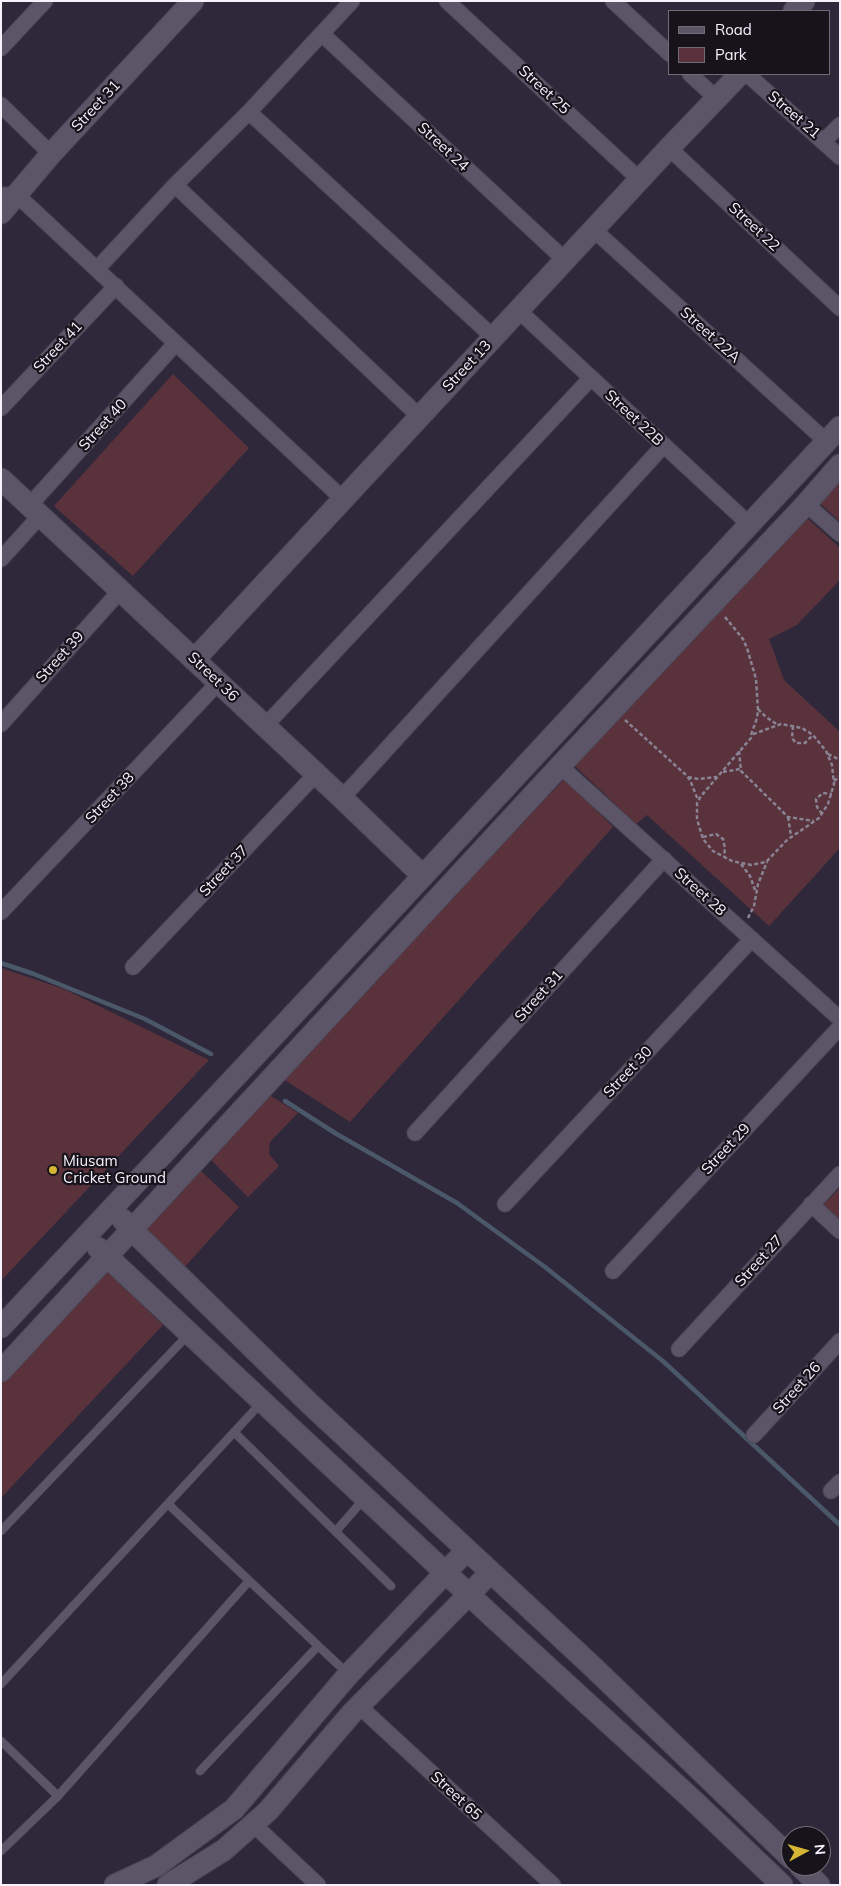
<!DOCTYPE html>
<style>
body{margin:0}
#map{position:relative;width:841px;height:1886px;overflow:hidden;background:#2f283a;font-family:Mulish,sans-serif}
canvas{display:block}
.frame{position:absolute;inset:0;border:2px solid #f5f1fd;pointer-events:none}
.legend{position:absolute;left:668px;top:10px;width:162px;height:65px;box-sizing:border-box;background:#16131b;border:1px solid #6f6c75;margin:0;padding:6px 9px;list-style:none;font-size:15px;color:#f5f1fd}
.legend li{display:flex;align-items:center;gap:10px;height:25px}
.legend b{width:25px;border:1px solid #6f6c75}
.north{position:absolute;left:781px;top:1826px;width:50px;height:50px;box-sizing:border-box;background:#16131b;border:1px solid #6f6c75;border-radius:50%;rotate:84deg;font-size:14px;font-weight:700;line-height:20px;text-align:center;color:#f5f1fd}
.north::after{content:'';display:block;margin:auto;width:18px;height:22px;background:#d6b534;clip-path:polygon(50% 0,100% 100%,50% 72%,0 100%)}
</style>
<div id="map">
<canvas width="841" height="1886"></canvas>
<div class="frame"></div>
<ul class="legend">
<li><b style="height:6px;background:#5c5568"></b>Road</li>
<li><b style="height:14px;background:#59323c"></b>Park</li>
</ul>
<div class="north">N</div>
</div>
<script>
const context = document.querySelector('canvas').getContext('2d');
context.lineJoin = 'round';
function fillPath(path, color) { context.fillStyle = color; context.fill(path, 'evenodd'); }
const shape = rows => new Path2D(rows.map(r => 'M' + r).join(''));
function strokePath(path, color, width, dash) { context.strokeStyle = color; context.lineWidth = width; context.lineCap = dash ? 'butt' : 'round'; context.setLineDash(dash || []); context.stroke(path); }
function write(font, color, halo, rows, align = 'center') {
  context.font = font + ' Mulish,sans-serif'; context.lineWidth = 4.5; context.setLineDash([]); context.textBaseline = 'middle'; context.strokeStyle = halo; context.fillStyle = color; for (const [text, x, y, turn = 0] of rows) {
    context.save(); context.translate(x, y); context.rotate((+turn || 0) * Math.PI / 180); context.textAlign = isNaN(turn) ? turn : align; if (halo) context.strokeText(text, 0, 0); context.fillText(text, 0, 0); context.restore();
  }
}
const green = shape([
 [173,374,249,448,133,576,54,506],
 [840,479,840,522,819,502],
 [803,514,840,548,840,580,797,625,769,639,784,680,840,732,840,848,769,926,647,815,636,824,575,766],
 [565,778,613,827,350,1122,283,1079],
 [1,968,64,989,209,1060,1,1281],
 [268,1094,298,1113,270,1142,269,1154,279,1166,248,1197,209,1158],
 [199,1169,239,1207,182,1270,141,1230],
 [840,1188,840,1224,824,1207,824,1204],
 [105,1269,163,1325,1,1498,1,1381]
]);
const stream = shape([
 [1,963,34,974,145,1019,211,1054],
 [285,1101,335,1133,457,1203,545,1267,664,1362,840,1525]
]);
const path = shape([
 [725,617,743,639,747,648,756,679,758,710,757,718,751,735,751,738,701,796,697,803,697,819,703,839,713,851,732,861,751,865,766,862,787,840,819,818,828,804,834,784,832,765,826,751,813,735,802,728,781,724,751,735],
 [758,709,766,717,778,725],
 [625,720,686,775,690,780,698,800],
 [793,726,792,738,796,743,805,743,813,735],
 [739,751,741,771,788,817,814,821],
 [828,754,840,760],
 [723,772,740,769],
 [688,777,698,779,717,777],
 [834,781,840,776],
 [822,814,817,807,816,799,823,793,832,794],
 [788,817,791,836],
 [703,837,716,834,723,839,725,848,724,857],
 [741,864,750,876,755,890],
 [748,918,754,906,758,884,767,862]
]);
const lane = shape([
 [234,1432,391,1586],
 [168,1504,348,1674],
 [1,1531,188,1335],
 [336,1531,364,1499],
 [1,1684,261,1403],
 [1,1741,58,1796],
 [200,1771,318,1646],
 [1,1851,58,1796,249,1581]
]);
const street = shape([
 [447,1,639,179],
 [613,1,670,54],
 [322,34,565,260],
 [1,48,45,1],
 [690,74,716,98],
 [747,74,840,157],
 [1,105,51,154],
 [249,112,493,337],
 [824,141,840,125],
 [669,148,840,308],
 [175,185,420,417],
 [1,195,17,195,344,500],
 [593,229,827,442],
 [97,269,175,185,249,112,352,1],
 [518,310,750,525],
 [1,408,116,286],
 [806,504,840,534],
 [29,506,176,343],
 [1,559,40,516],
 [1,724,120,591],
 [265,726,591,378],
 [560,766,840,1019],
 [342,798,664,445],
 [1,912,218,683],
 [133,967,316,774],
 [415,1133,664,859],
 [505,1204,752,939],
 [811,1204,840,1231],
 [613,1271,840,1027],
 [679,1349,840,1174],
 [754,1435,840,1341],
 [831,1491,840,1482],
 [359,1706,553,1885],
 [253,1824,318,1885]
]);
const secondary = shape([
 [794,11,804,1],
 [1,213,51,154,193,1],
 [1,479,342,798,423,876],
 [194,660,669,148,740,74],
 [123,1220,132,1230,309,1403,593,1667,791,1858],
 [98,1248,494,1618,695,1802,782,1885],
 [1,1327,383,919,840,427],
 [1,1371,560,766,806,504,840,465],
 [800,1866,819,1885],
 [115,1885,156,1866,234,1809,348,1675,467,1550],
 [168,1885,224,1850,268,1811,352,1713,491,1572]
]);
const markers = [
 [53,1170,5,"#d6b534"]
];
const streetNames = [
 ["Street 25",544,90,43],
 ["Street 31",96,106,-47],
 ["Street 21",794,115,41],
 ["Street 24",443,147,43],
 ["Street 22",754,227,43],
 ["Street 22A",710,335,42],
 ["Street 41",58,347,-47],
 ["Street 13",467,366,-47],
 ["Street 22B",634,418,43],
 ["Street 40",103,425,-48],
 ["Street 39",60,657,-48],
 ["Street 36",213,677,44],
 ["Street 38",110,798,-47],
 ["Street 37",224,871,-47],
 ["Street 28",700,892,42],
 ["Street 31",539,996,-48],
 ["Street 30",628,1072,-47],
 ["Street 29",726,1149,-47],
 ["Street 27",759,1261,-48],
 ["Street 26",797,1388,-48],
 ["Street 65",456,1796,43]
];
const poiNames = [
 ["Miusam",63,1161],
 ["Cricket Ground",63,1178]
];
fillPath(green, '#59323c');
strokePath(stream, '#4a5869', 4.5);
strokePath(lane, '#4c4756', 9);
strokePath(street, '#4c4756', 17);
strokePath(secondary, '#4c4756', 23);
strokePath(path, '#898393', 2.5, [4, 2.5]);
strokePath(lane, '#5c5568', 8);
strokePath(street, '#5c5568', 15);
strokePath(secondary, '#5c5568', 21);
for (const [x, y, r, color] of markers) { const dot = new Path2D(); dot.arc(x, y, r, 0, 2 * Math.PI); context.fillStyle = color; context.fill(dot); strokePath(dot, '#16131b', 2); }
write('15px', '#f5f1fd', '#16131b', streetNames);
write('15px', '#f5f1fd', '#16131b', poiNames, 'left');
</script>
